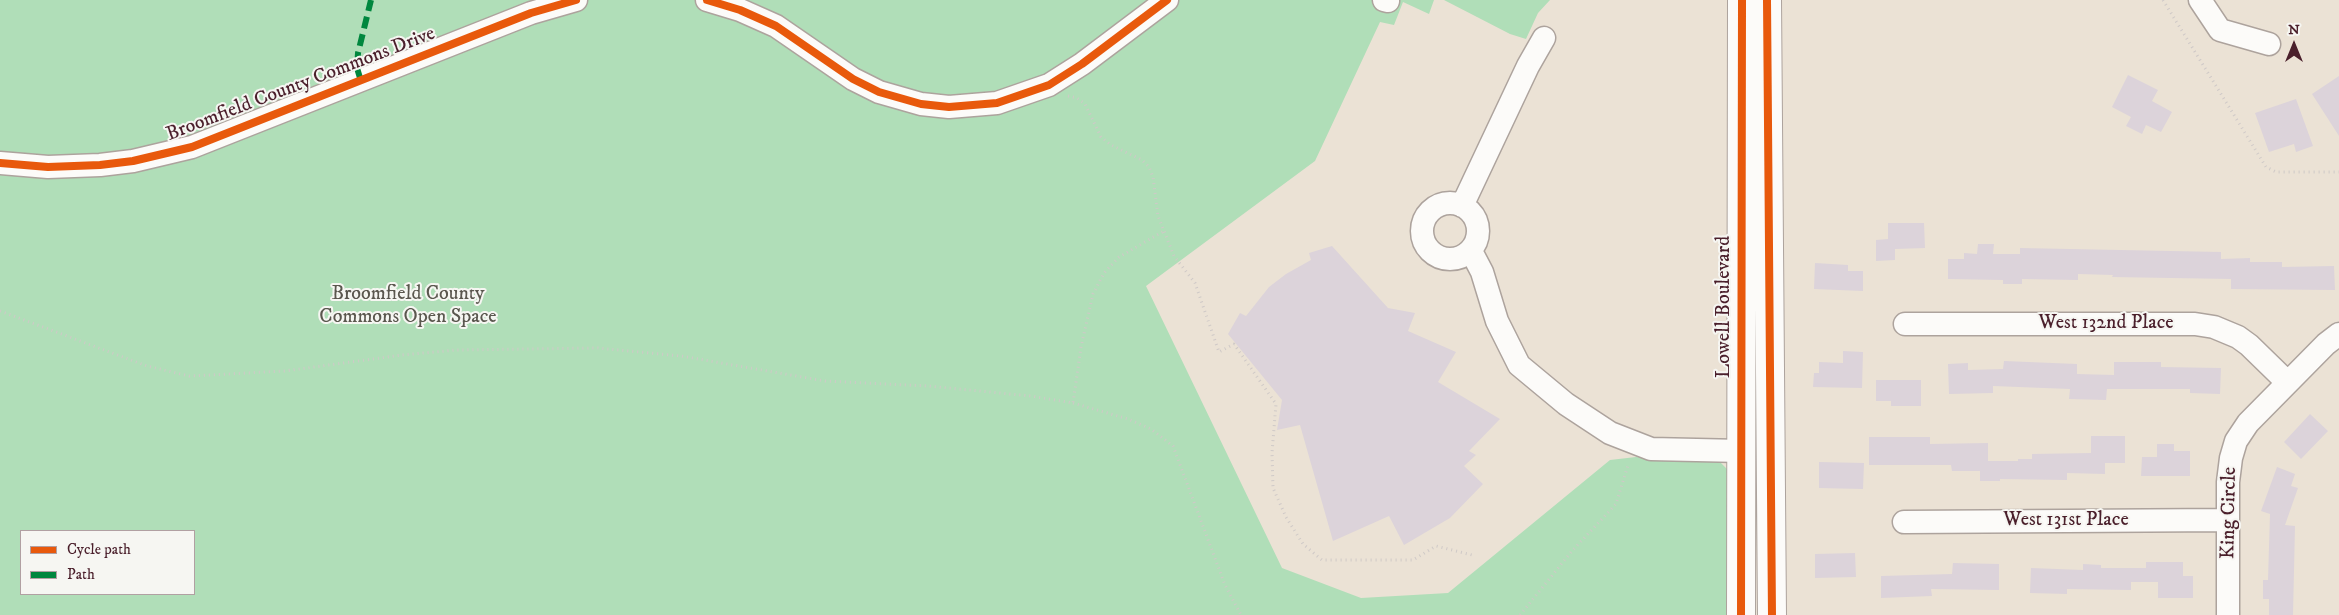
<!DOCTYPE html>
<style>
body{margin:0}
#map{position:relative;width:2339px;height:615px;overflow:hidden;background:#ebe2d5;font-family:"IM FELL DW Pica",serif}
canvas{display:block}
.legend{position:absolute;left:20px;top:530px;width:175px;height:65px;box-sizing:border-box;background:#f6f6f2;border:1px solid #b1a0a2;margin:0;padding:6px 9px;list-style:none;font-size:15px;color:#4a1f2b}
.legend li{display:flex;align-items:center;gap:10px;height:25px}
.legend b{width:25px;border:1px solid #b1a0a2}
.north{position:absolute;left:2269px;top:20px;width:50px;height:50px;-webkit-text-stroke:4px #f6f6f2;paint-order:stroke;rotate:0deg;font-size:14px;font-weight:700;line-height:20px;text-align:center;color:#4a1f2b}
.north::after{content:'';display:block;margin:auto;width:18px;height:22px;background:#4a1f2b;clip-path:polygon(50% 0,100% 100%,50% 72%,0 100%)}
</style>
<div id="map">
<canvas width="2339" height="615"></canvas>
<ul class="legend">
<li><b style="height:6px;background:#e8590c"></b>Cycle path</li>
<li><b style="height:6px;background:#00873e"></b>Path</li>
</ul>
<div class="north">N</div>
</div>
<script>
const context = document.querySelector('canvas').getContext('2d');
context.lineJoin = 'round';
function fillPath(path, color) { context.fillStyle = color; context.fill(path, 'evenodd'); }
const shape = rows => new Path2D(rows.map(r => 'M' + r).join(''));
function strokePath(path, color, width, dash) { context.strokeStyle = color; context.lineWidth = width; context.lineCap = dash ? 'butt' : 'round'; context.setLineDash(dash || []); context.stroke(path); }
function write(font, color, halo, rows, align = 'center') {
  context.font = font + ' "IM FELL DW Pica",serif'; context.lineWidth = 4; context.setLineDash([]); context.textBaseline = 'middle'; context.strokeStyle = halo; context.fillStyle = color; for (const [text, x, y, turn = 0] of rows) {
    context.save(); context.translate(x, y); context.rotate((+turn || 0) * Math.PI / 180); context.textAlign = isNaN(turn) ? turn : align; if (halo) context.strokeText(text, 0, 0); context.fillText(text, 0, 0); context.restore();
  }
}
const green = shape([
 [0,0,1434,0,1429,14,1403,2,1394,25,1380,22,1315,161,1146,286,1282,568,1361,598,1448,593,1610,460,1636,457,1719,461,1731,473,1731,615,0,615],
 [21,531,194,531,194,594,21,594],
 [1444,0,1550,0,1538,13,1526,39,1510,34]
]);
const building = shape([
 [2128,75,2158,90,2152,101,2172,112,2161,132,2146,125,2142,134,2126,126,2131,117,2112,107],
 [2339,76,2339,136,2312,94],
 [2296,99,2313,146,2296,152,2294,144,2269,152,2255,113],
 [1888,223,1924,223,1925,248,1895,249,1895,260,1876,261,1876,240,1888,239],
 [1978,244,1994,244,1993,254,2020,254,2020,248,2221,252,2221,259,2250,258,2250,262,2282,262,2282,267,2334,266,2335,290,2231,289,2231,279,2112,277,2113,275,2078,274,2078,280,2022,279,2022,284,2003,284,2003,280,1948,279,1948,259,1964,259,1964,253,1977,254],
 [1332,246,1388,308,1415,313,1408,331,1456,352,1438,382,1500,419,1469,451,1476,455,1464,466,1483,484,1450,518,1404,545,1389,516,1333,541,1300,425,1277,430,1282,400,1228,334,1240,313,1246,316,1269,287,1286,274,1311,260,1309,253],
 [1815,263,1848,265,1848,271,1863,271,1863,291,1814,289],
 [1843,351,1863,352,1862,388,1813,387,1814,373,1819,373,1819,362,1843,363],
 [2004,361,2077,364,2077,374,2114,375,2114,362,2161,362,2161,367,2221,368,2220,394,2190,393,2190,389,2107,389,2106,400,2069,399,2070,389,1993,386,1993,393,1949,394,1948,364,1968,363,1968,370,2003,369],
 [1876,380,1921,380,1921,406,1891,406,1891,401,1876,401],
 [2310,414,2328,431,2301,459,2284,442],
 [2091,436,2125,436,2125,463,2105,463,2105,474,2067,473,2067,480,2000,479,2000,481,1980,481,1980,471,1952,471,1951,465,1869,465,1869,437,1930,437,1930,444,1988,443,1988,461,2018,461,2018,459,2032,459,2032,454,2091,453],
 [2157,444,2174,444,2174,451,2190,451,2190,476,2141,476,2142,457,2157,457],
 [1819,462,1864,463,1863,489,1819,488],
 [2277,467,2295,474,2291,486,2298,488,2285,525,2295,526,2293,615,2269,615,2269,599,2263,599,2263,580,2268,580,2270,514,2261,511],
 [1855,553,1856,577,1815,578,1815,554],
 [2146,562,2183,562,2183,576,2193,576,2193,598,2158,598,2158,582,2131,582,2131,590,2067,589,2067,594,2030,593,2031,568,2083,570,2083,564,2101,565,2101,568,2146,568],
 [1953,563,1999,564,1999,590,1931,589,1932,596,1881,598,1881,576,1952,574]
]);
const path = shape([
 [2163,0,2266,167,2276,172,2339,172],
 [1068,96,1077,98,1085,104,1101,137,1111,145,1142,160,1149,167,1153,177,1158,216,1174,256,1195,283,1219,352,1234,344,1276,404,1272,453,1273,488,1286,517,1303,544,1322,560,1413,560,1436,546,1472,555],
 [0,311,147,366,189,376,285,371,402,355,456,350,598,348,681,356,825,381,928,386,1031,396,1073,403,1081,347,1093,294,1104,273,1119,257,1164,231],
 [1073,403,1128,419,1151,429,1173,446,1225,585,1241,615],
 [1520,615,1572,551,1616,504,1628,465]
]);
const minor = shape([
 [707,0,740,10,776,26,853,79,879,92,921,104,949,107,997,103,1049,85,1082,64,1167,0],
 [1384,0,1388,1],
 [2200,0,2220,30,2269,44],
 [0,163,48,167,100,165,133,161,192,147,531,13,576,0],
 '1422 231a28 28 0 1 1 56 0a28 28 0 1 1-56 0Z',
 [1462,206,1528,66,1544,38],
 [1471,251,1482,272,1497,321,1519,365,1566,404,1610,433,1651,449,1742,451],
 [1905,324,2195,324,2214,327,2238,337,2249,345,2287,382],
 [1904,522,2228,520],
 [2228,615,2228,482,2231,458,2236,441,2248,423,2326,344,2339,334]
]);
const major = shape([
 [1767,0,1772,615],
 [1741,615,1742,0]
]);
const quiet = shape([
 [361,81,357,68,358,53,371,0]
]);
const cycleway = shape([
 [707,0,740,10,776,26,853,79,879,92,921,104,949,107,997,103,1049,85,1082,64,1167,0],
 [1767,0,1772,615],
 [0,163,48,167,100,165,133,161,192,147,531,13,576,0],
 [1741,615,1742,0]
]);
const streetNames = [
 ["Broomfield County Commons Drive",301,85,-21],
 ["Lowell Boulevard",1725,307,-90],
 ["West 132nd Place",2106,324],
 ["King Circle",2230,513,-89],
 ["West 131st Place",2066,521]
];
const parkNames = [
 ["Broomfield County",408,295],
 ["Commons Open Space",408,318]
];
fillPath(green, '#b0deb8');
fillPath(building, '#dcd3da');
strokePath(minor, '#ada39d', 25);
strokePath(major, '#ada39d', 30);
strokePath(path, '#cfc9c7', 3, [1, 4]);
strokePath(minor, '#fcfbf9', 22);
strokePath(major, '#fcfbf9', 28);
strokePath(quiet, '#00873e', 6, [12, 6]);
strokePath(cycleway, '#e8590c', 8);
write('20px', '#4a1f2b', '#f6f6f2', streetNames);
write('20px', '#5a574e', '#f6f6f2', parkNames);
</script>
